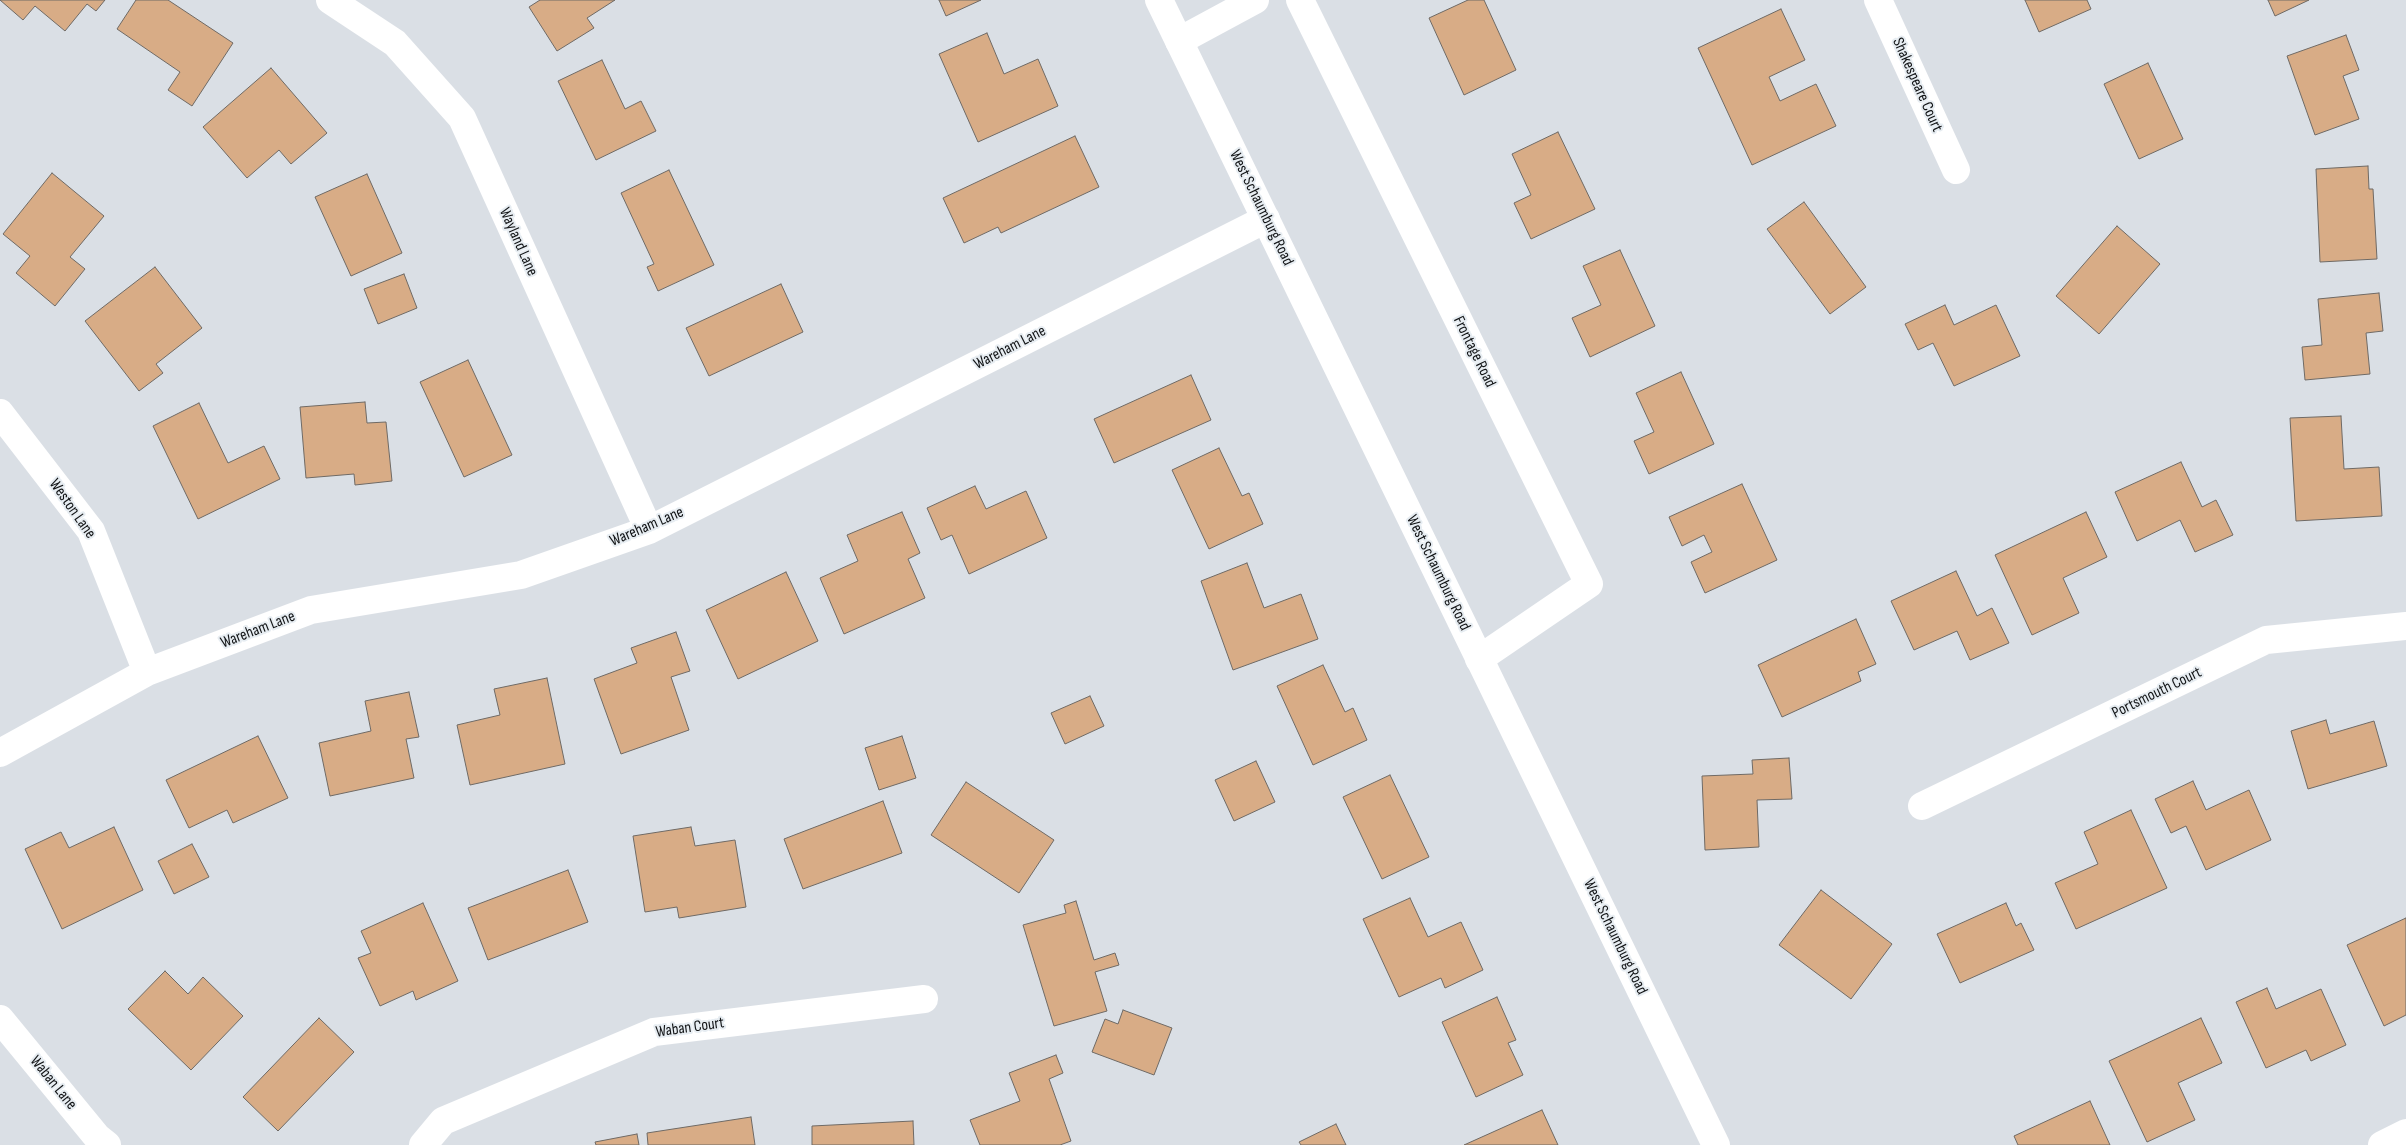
<!DOCTYPE html>
<style>
body{margin:0}
canvas{display:block;background:#dadfe5}
</style>
<canvas width="2406" height="1145"></canvas>
<script>
const context = document.querySelector('canvas').getContext('2d');
context.lineJoin = 'round';
function fillPath(path, color) { context.fillStyle = color; context.fill(path, 'evenodd'); }
const shape = rows => new Path2D(rows.map(r => 'M' + r).join(''));
function strokePath(path, color, width, dash) { context.strokeStyle = color; context.lineWidth = width; context.lineCap = dash ? 'butt' : 'round'; context.setLineDash(dash || []); context.stroke(path); }
function write(font, color, halo, rows, align = 'center') {
  context.font = font + ' "Sofia Sans Condensed",sans-serif'; context.lineWidth = 4; context.setLineDash([]); context.textBaseline = 'middle'; context.strokeStyle = halo; context.fillStyle = color; for (const [text, x, y, turn = 0] of rows) {
    context.save(); context.translate(x, y); context.rotate((+turn || 0) * Math.PI / 180); context.textAlign = isNaN(turn) ? turn : align; if (halo) context.strokeText(text, 0, 0); context.fillText(text, 0, 0); context.restore();
  }
}
const building = shape([
 [0,0,105,0,96,11,87,4,65,31,35,6,23,20,0,0],
 [136,0,168,0,233,43,192,106,168,90,180,72,117,29,136,0],
 [540,0,615,0,587,18,594,28,557,51,529,7,540,0],
 [939,0,981,0,946,16,939,0],
 [1468,0,1484,0,1516,70,1464,95,1429,18,1468,0],
 [2025,0,2087,0,2091,9,2039,32,2025,0],
 [2268,0,2309,0,2275,16,2268,0],
 [1781,9,1805,60,1769,77,1780,101,1816,84,1836,126,1752,165,1698,48,1781,9],
 [987,33,1004,74,1038,59,1058,106,978,142,939,54,987,33],
 [2346,35,2359,70,2343,76,2359,119,2315,135,2287,56,2346,35],
 [602,60,625,109,641,101,656,131,596,160,558,81,602,60],
 [2148,63,2183,139,2139,159,2104,84,2148,63],
 [271,68,327,133,291,164,279,150,247,178,203,127,271,68],
 [1558,132,1595,209,1531,239,1514,203,1531,195,1512,154,1558,132],
 [1075,136,1099,187,1001,233,998,227,964,243,943,198,1075,136],
 [2368,166,2369,189,2373,189,2377,259,2320,262,2316,169,2368,166],
 [669,170,714,265,658,291,647,267,654,264,621,193,669,170],
 [52,173,104,216,70,257,85,269,55,306,16,273,30,256,3,234,52,173],
 [367,174,402,253,351,276,315,197,367,174],
 [1804,202,1866,287,1830,314,1767,229,1804,202],
 [2117,226,2160,264,2099,334,2056,296,2117,226],
 [1620,250,1655,326,1590,357,1572,318,1601,305,1583,266,1620,250],
 [155,267,202,328,156,364,163,373,139,391,85,321,155,267],
 [404,274,417,308,378,324,364,289,404,274],
 [781,284,803,332,709,376,686,328,781,284],
 [2379,293,2383,331,2366,333,2370,374,2305,380,2302,347,2322,345,2318,299,2379,293],
 [1945,305,1954,325,1996,305,2020,356,1954,386,1933,343,1918,350,1905,324,1945,305],
 [468,360,512,455,464,477,420,382,468,360],
 [1681,372,1714,444,1649,474,1634,441,1654,432,1636,393,1681,372],
 [1191,375,1211,420,1114,463,1094,419,1191,375],
 [365,402,367,423,386,422,392,481,355,485,354,474,306,478,300,407,365,402],
 [199,403,228,463,264,446,280,479,198,519,153,426,199,403],
 [2341,416,2344,469,2379,467,2382,516,2296,521,2290,418,2341,416],
 [1219,448,1242,496,1249,493,1263,524,1209,549,1172,470,1219,448],
 [2181,462,2202,507,2216,500,2233,535,2195,552,2180,520,2137,541,2115,492,2181,462],
 [1742,484,1777,560,1705,593,1691,562,1712,552,1704,535,1682,546,1669,517,1742,484],
 [975,486,986,509,1026,491,1047,538,969,574,952,535,941,540,927,508,975,486],
 [902,512,920,553,908,559,925,598,844,634,820,578,858,561,847,535,902,512],
 [2086,512,2107,557,2063,578,2079,613,2032,635,1995,555,2086,512],
 [1247,563,1264,608,1301,594,1318,639,1233,670,1201,581,1247,563],
 [1956,571,1977,616,1992,608,2009,643,1970,660,1957,631,1914,650,1891,601,1956,571],
 [786,572,818,641,738,679,706,610,786,572],
 [1856,619,1876,664,1858,672,1861,681,1782,717,1758,665,1856,619],
 [676,632,690,671,671,677,689,730,621,754,594,679,637,663,631,648,676,632],
 [1323,665,1345,712,1353,708,1367,740,1313,765,1277,686,1323,665],
 [547,678,565,764,470,785,457,725,500,715,494,689,547,678],
 [409,692,419,737,406,739,414,778,330,796,319,743,371,731,365,701,409,692],
 [1090,696,1104,726,1065,744,1051,713,1090,696],
 [2326,720,2330,734,2374,721,2387,766,2308,789,2291,731,2326,720],
 [258,736,288,798,233,823,227,810,189,828,166,780,258,736],
 [902,736,916,778,879,790,865,748,902,736],
 [1789,758,1792,799,1757,800,1759,847,1705,850,1702,776,1753,774,1752,760,1789,758],
 [1256,761,1275,802,1234,821,1215,780,1256,761],
 [1390,775,1429,857,1382,879,1343,797,1390,775],
 [2193,781,2206,810,2249,790,2271,840,2206,870,2186,826,2171,833,2155,799,2193,781],
 [966,782,1054,840,1019,893,931,835,966,782],
 [883,801,902,853,803,889,784,839,883,801],
 [2131,810,2167,888,2076,929,2055,883,2098,864,2084,832,2131,810],
 [114,827,143,890,62,929,25,849,61,832,69,848,114,827],
 [691,827,695,846,735,840,746,907,679,918,677,907,645,912,633,836,691,827],
 [192,844,209,877,174,894,158,861,192,844],
 [568,870,588,922,488,960,468,908,568,870],
 [1821,890,1892,944,1851,999,1779,945,1821,890],
 [1410,898,1428,937,1461,922,1483,970,1445,988,1441,978,1399,997,1363,919,1410,898],
 [1076,901,1094,960,1115,953,1119,965,1095,972,1107,1011,1054,1026,1023,925,1066,913,1064,905,1076,901],
 [423,903,458,981,416,1000,413,991,380,1006,358,958,371,953,361,931,423,903],
 [2006,903,2016,926,2021,923,2034,950,1960,983,1937,934,2006,903],
 [2406,918,2406,1015,2384,1026,2347,945,2406,918],
 [165,971,188,994,203,977,243,1016,191,1070,128,1009,165,971],
 [2267,988,2276,1009,2321,989,2346,1045,2311,1061,2306,1050,2266,1068,2236,1002,2267,988],
 [1497,997,1516,1040,1508,1043,1523,1075,1476,1097,1442,1022,1497,997],
 [1123,1010,1172,1028,1154,1075,1092,1052,1105,1019,1118,1024,1123,1010],
 [319,1018,354,1052,278,1131,243,1097,319,1018],
 [2201,1018,2222,1063,2178,1083,2195,1120,2147,1142,2109,1061,2201,1018],
 [1056,1055,1063,1073,1049,1079,1071,1141,1060,1145,980,1145,970,1120,1020,1101,1009,1073,1056,1055],
 [2090,1101,2110,1145,2018,1145,2014,1136,2090,1101],
 [1542,1110,1558,1145,1464,1145,1542,1110],
 [751,1117,755,1145,648,1145,647,1133,751,1117],
 [913,1121,914,1145,812,1145,812,1126,913,1121],
 [1336,1124,1346,1145,1301,1145,1299,1142,1336,1124],
 [637,1134,639,1145,596,1145,595,1142,637,1134]
]);
const street = shape([
 [330,0,395,43,462,118,649,530],
 [1300,0,1589,584,1479,659],
 [1878,0,1956,170],
 [1179,41,1255,0],
 [0,413,91,531,147,672],
 [0,753,147,672,311,610,521,575,649,530,1266,219],
 [1922,806,2266,640,2406,626],
 [0,1019,97,1137,107,1145],
 [423,1145,443,1121,654,1032,924,999],
 [2382,1145,2406,1133]
]);
const secondary = shape([
 [1159,0,1716,1145]
]);
const streetNames = [
 ["Shakespeare Court",1917,85,66],
 ["West Schaumburg Road",1261,208,64],
 ["Wayland Lane",518,242,66],
 ["Wareham Lane",1010,348,-27],
 ["Frontage Road",1474,352,64],
 ["Weston Lane",72,509,55],
 ["Wareham Lane",647,527,-23],
 ["West Schaumburg Road",1438,573,64],
 ["Wareham Lane",258,630,-21],
 ["Portsmouth Court",2157,693,-26],
 ["West Schaumburg Road",1615,937,64],
 ["Waban Court",690,1028,-8],
 ["Waban Lane",53,1083,51]
];
fillPath(building, '#d8ac86');
strokePath(building, '#6f6a65', 1);
strokePath(street, '#fff', 28);
strokePath(secondary, '#fff', 28);
write('16px', '#101214', '#e7edf2', streetNames);
</script>
